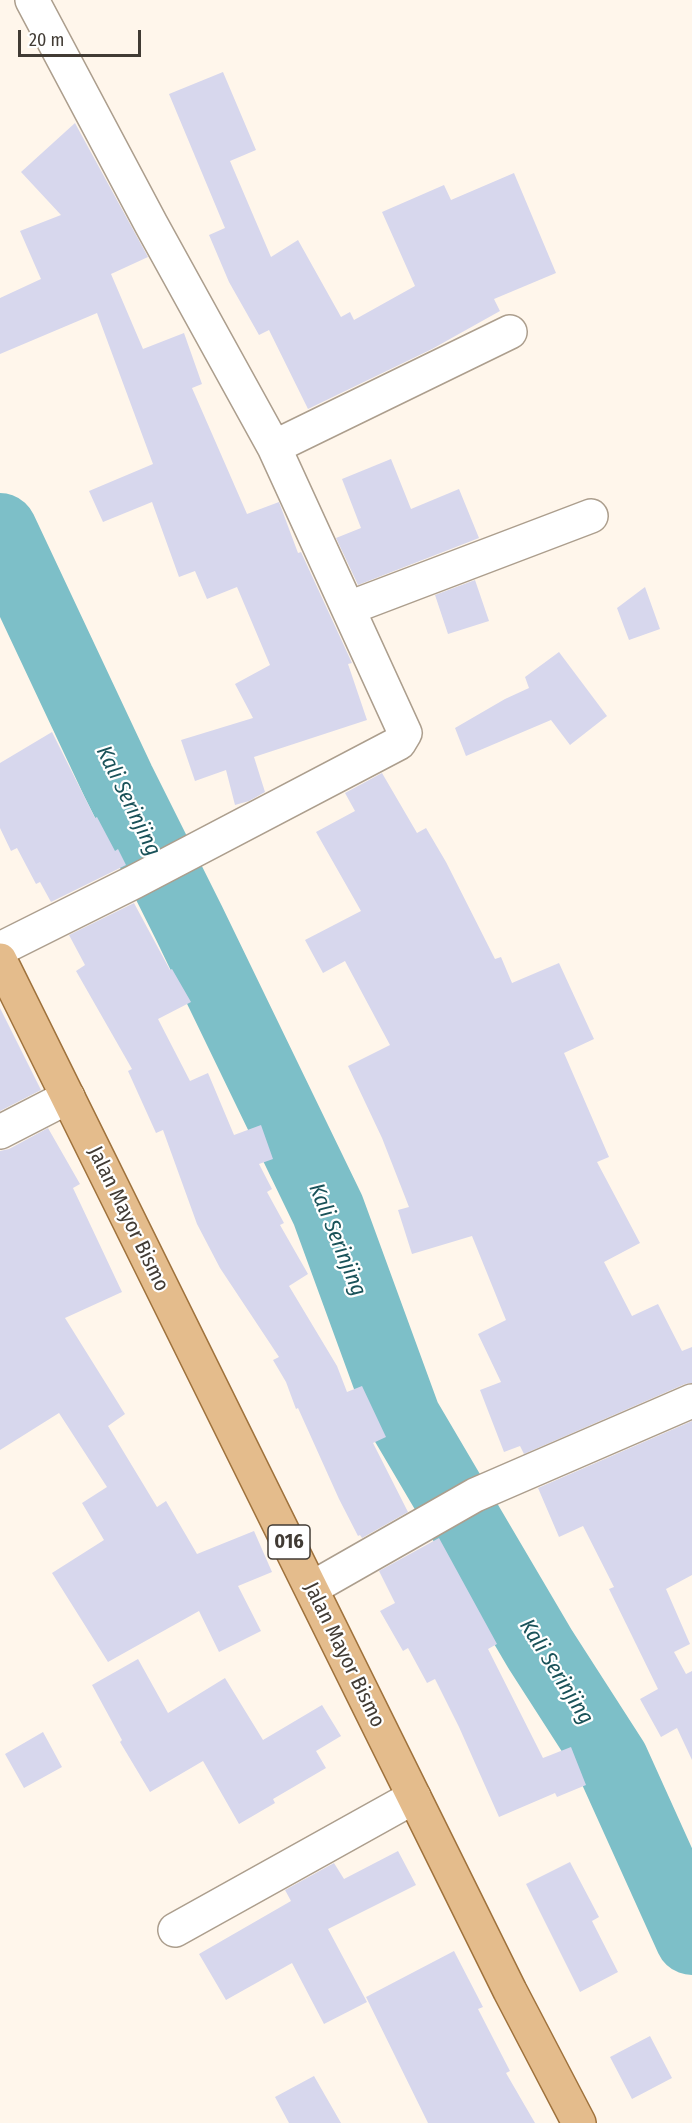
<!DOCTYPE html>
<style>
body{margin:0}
#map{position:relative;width:692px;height:2123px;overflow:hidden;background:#fff6eb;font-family:"Fira Sans Condensed",sans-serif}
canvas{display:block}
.scale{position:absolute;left:18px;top:30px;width:123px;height:27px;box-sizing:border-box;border:3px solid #413b34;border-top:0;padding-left:8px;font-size:18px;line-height:21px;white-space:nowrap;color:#413b34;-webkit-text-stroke:4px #fff;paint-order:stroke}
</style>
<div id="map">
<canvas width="692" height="2123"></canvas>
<div class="scale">20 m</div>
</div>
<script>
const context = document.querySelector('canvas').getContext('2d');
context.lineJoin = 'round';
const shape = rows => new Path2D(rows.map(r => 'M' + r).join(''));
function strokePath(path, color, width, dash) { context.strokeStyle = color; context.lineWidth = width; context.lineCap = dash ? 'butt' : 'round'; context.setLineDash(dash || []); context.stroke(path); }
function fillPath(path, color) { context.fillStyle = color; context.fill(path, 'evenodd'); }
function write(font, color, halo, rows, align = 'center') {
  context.font = font + ' "Fira Sans Condensed",sans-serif'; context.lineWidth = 4.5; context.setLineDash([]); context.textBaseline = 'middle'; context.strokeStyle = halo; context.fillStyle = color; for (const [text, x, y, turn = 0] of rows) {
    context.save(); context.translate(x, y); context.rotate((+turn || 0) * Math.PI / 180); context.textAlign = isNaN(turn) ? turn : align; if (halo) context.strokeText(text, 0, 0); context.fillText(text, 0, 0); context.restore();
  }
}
const river = shape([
 [0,530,118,781,189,923,328,1210,404,1418,540,1649,612,1761,692,1938]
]);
const building = shape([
 [223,72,256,150,230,161,271,257,298,240,341,317,350,312,354,320,415,286,382,212,444,185,451,200,514,173,556,273,494,299,500,311,432,349,308,409,269,330,259,335,229,282,209,235,225,228,169,94],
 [75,123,148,257,111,274,143,349,184,333,202,384,192,388,247,514,279,502,298,553,301,552,352,663,348,664,367,720,254,757,265,792,249,801,235,805,226,770,195,781,181,740,253,718,235,684,270,665,237,587,207,599,195,571,179,577,152,502,103,522,89,491,153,464,97,313,0,354,0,298,41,279,20,231,61,215,21,172],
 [391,459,411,509,459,489,479,538,358,585,336,538,361,528,342,479],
 [475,580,489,621,448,634,435,595],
 [645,587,660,629,629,640,617,608],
 [559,652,607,716,570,745,551,720,466,756,455,728,505,699,529,688,525,677],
 [52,732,95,818,97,817,115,851,118,849,126,865,51,902,40,882,36,884,17,848,11,851,0,828,0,763],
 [382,773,417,833,426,828,446,862,495,959,501,957,512,983,559,963,594,1039,564,1053,609,1157,597,1162,640,1243,604,1262,632,1316,658,1304,682,1351,692,1347,692,1383,685,1384,524,1454,520,1446,504,1452,480,1390,501,1382,478,1334,506,1320,472,1236,412,1254,398,1210,409,1207,382,1138,348,1066,390,1045,345,961,323,973,305,940,361,911,316,832,355,811,345,793],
 [134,903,170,970,172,969,191,1002,158,1019,190,1081,208,1073,234,1135,261,1125,273,1159,259,1164,272,1189,267,1192,284,1223,280,1225,308,1274,289,1286,337,1366,347,1392,362,1386,386,1437,373,1443,408,1512,362,1538,360,1535,358,1536,339,1499,298,1408,296,1409,286,1382,273,1360,279,1357,220,1268,197,1224,163,1130,156,1133,128,1071,132,1069,76,971,85,965,69,935],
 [0,1008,41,1090,0,1111],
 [48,1128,80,1184,73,1188,122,1292,65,1318,125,1414,108,1426,157,1507,166,1501,197,1554,254,1531,272,1572,238,1586,261,1631,219,1652,199,1611,108,1662,52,1573,104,1540,82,1503,107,1487,59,1413,0,1450,0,1151,9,1149],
 [692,1421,692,1575,666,1589,690,1644,674,1652,686,1674,692,1671,692,1760,677,1728,661,1737,640,1699,658,1689,609,1589,614,1587,583,1526,559,1537,538,1488],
 [439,1538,497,1644,488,1649,543,1758,571,1747,586,1785,557,1797,555,1793,499,1817,459,1727,435,1679,427,1683,408,1648,403,1651,380,1611,395,1603,379,1571],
 [138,1659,168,1713,225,1678,263,1740,322,1705,341,1736,316,1751,326,1768,273,1799,275,1803,239,1824,203,1761,150,1792,120,1742,122,1740,92,1685],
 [43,1732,62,1767,24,1788,5,1754],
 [398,1851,416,1885,328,1929,367,2002,324,2024,292,1963,226,2000,199,1954,291,1901,285,1890,334,1863,344,1879],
 [570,1862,599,1917,592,1921,618,1972,580,1992,526,1884],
 [454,1951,483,2007,478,2009,510,2071,506,2073,535,2123,428,2123,366,1997],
 [650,2036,672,2078,632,2099,610,2057],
 [314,2076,341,2123,289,2123,275,2097]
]);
const minor = shape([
 [274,447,510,332],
 [349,608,591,516],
 [0,949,134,882,399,743,405,733,274,447,151,224,32,0],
 [0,1132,68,1097],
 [312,1588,475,1495,692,1401],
 [175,1930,414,1797]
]);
const major = shape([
 [0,960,510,1991,579,2123]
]);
const shields = [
 [289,1542,42]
];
const shieldNames = [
 ["016",289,1542]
];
const streetNames = [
 ["Jalan Mayor Bismo",128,1219,64],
 ["Jalan Mayor Bismo",344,1655,64]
];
const waterNames = [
 ["Kali Serinjing",128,801,64],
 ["Kali Serinjing",337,1240,68],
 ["Kali Serinjing",556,1672,58]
];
strokePath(river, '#7dbfc8', 74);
fillPath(building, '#d7d7ed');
strokePath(minor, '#ac9e8d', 36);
strokePath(major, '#9f723c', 36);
strokePath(minor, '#fff', 33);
strokePath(major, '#e4bc8c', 33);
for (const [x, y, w] of shields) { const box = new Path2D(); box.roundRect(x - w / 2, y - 17, w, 34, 4.5); context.fillStyle = '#fff'; context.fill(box); strokePath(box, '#413b34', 1.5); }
write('bold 20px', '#413b34', null, shieldNames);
write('21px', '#413b34', '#fff', streetNames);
write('italic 22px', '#195259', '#fff', waterNames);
</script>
